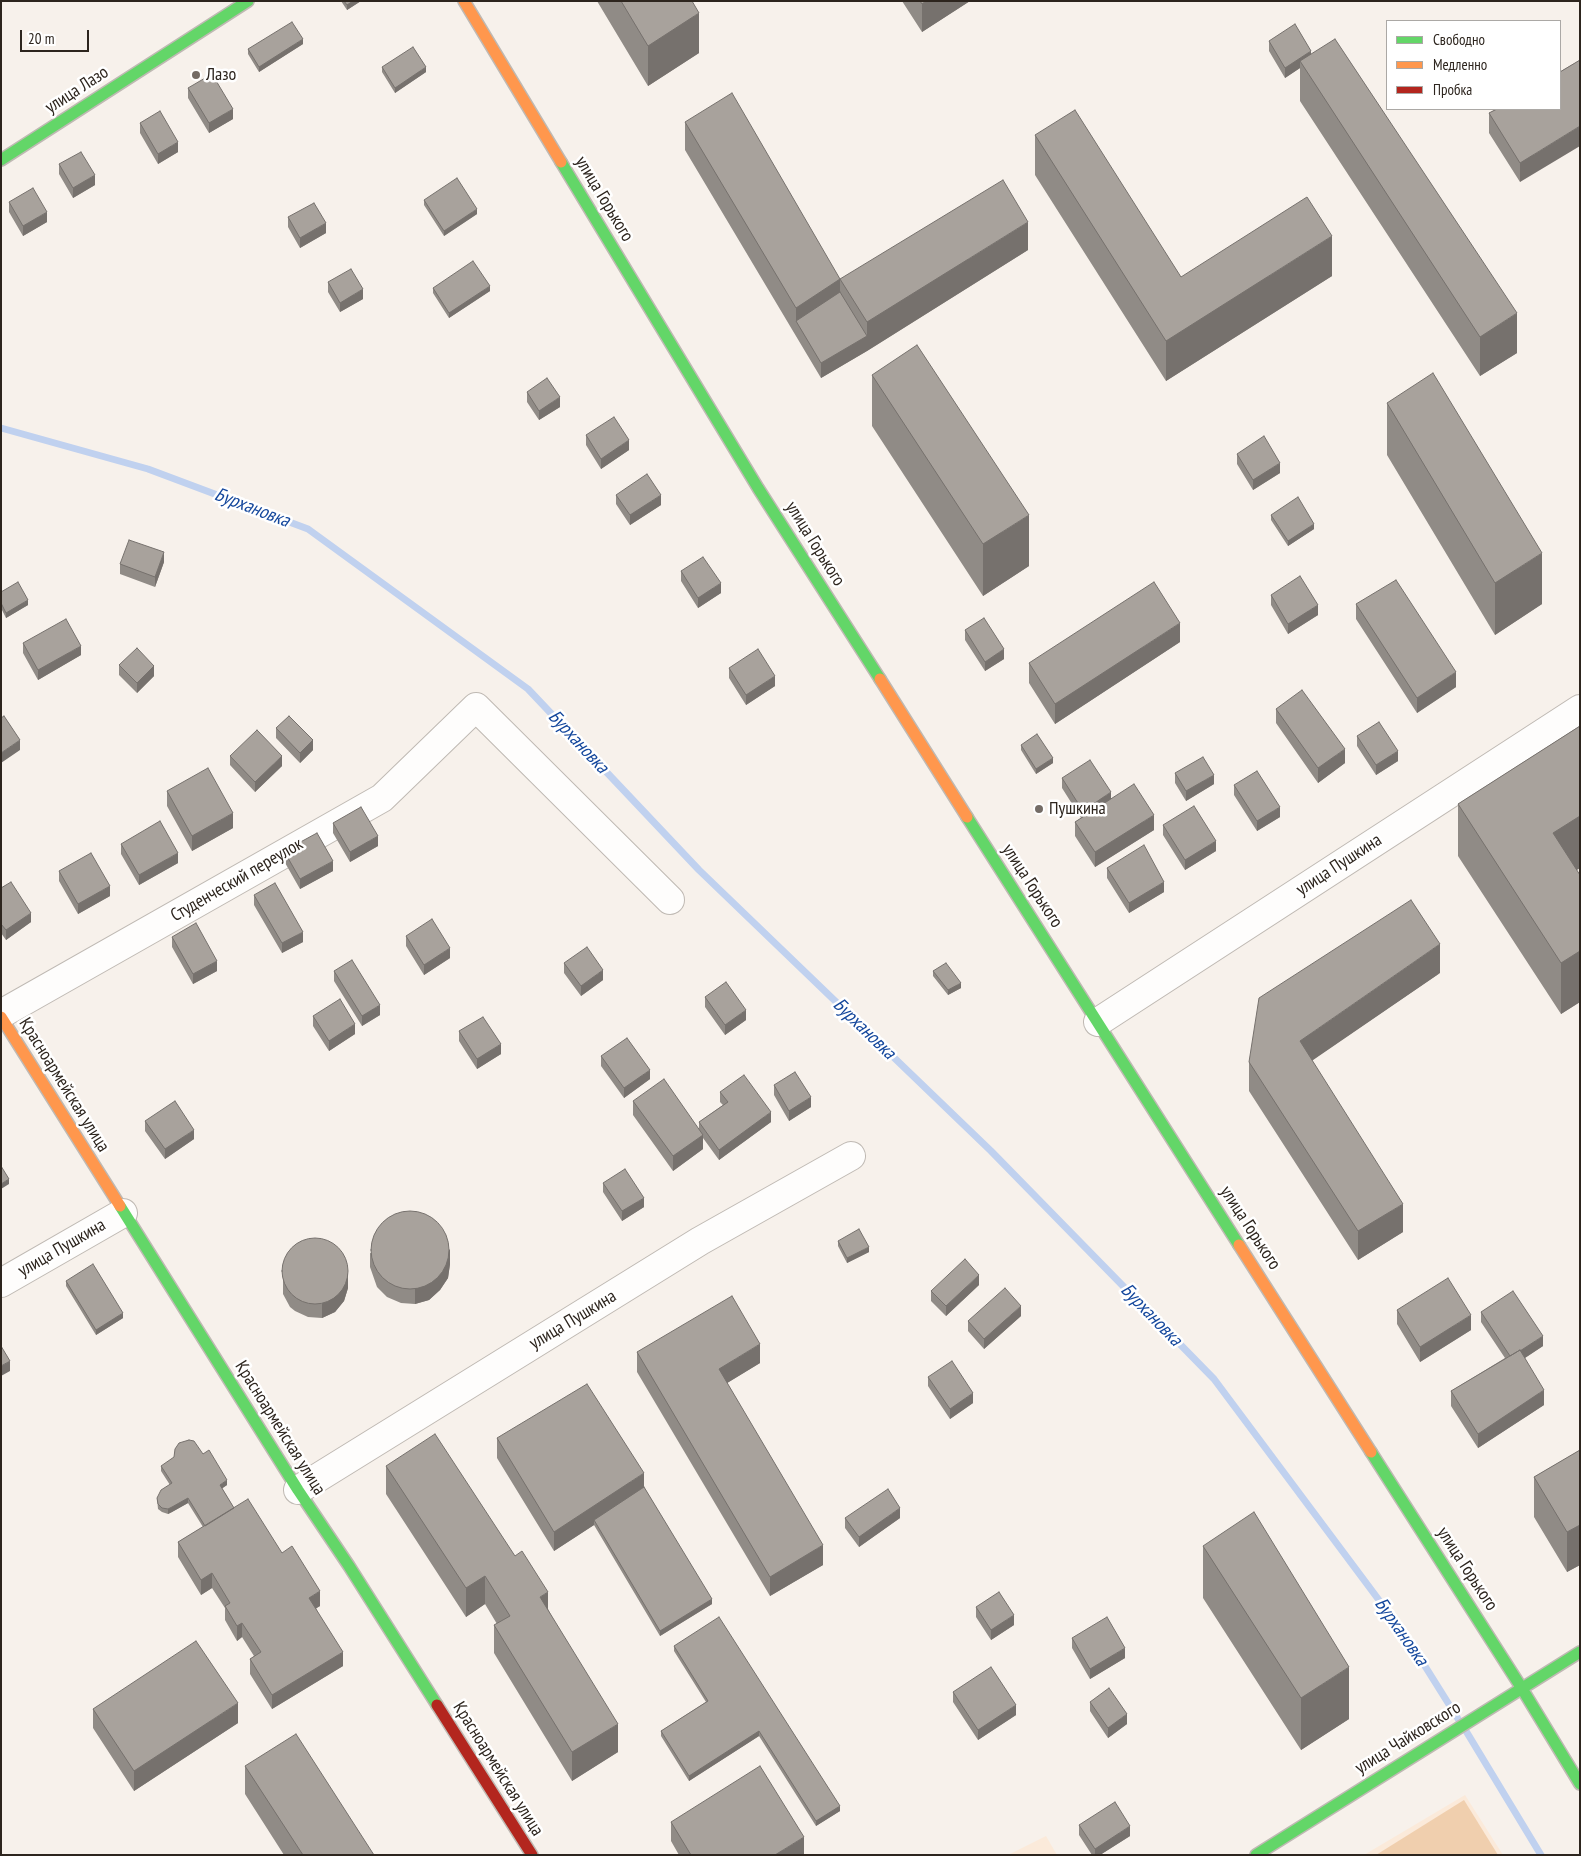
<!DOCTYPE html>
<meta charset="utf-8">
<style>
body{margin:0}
#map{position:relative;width:1581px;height:1856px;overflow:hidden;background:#f7f1eb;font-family:"PT Sans Narrow",sans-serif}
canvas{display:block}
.frame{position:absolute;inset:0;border:2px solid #2d251e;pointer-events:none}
.legend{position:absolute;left:1386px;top:20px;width:175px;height:90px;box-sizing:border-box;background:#fff;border:1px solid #aba8a5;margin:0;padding:6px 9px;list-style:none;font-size:15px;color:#2d251e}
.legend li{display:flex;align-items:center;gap:10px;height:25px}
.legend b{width:25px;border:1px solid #aba8a5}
.scale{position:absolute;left:20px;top:30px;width:69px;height:22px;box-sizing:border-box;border:2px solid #2d251e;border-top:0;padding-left:6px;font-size:15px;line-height:18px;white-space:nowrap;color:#2d251e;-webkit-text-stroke:4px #fff;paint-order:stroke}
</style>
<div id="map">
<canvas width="1581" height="1856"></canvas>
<div class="frame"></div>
<ul class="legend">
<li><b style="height:6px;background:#63d668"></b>Свободно</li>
<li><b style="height:6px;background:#ff974d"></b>Медленно</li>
<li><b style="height:6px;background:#b3261e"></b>Пробка</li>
</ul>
<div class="scale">20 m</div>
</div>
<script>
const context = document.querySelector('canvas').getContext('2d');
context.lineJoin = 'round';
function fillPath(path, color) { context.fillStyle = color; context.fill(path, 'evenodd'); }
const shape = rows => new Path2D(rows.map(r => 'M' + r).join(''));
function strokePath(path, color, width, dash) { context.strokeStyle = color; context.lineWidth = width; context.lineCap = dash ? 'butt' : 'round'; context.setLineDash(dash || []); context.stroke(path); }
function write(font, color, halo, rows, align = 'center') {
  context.font = font + ' "PT Sans Narrow",sans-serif'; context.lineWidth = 5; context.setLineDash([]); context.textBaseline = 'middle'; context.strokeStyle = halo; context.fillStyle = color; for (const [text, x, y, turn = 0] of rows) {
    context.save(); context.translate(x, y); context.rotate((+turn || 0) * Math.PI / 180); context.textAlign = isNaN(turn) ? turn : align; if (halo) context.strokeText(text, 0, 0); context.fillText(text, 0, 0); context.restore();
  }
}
const built = shape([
 [1465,1795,1503,1855,1364,1855],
 [1046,1836,1057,1855,1008,1855]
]);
const green = shape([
 [1464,1800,1498,1855,1376,1855]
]);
const stream = shape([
 [1,428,148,469,308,529,528,689,699,870,991,1151,1214,1379,1408,1639,1460,1722],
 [1466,1731,1541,1855]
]);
const street = shape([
 [1,1014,382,798,476,707,670,900],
 [1098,1022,1580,709],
 [1,1283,123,1213],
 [298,1490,700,1241,851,1156]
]);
const fast = shape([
 [1,160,248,1],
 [561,162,758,488,880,679],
 [967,817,1239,1245],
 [120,1206,298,1490,349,1566,437,1705],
 [1371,1452,1521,1687,1580,1784],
 [1256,1855,1580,1652]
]);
const slow = shape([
 [464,1,561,162],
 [880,679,967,817],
 [1,1017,120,1206],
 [1239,1245,1371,1452]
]);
const jam = shape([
 [437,1705,532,1855]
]);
const wall = shape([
 [341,1,361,1,347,10],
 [597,1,692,1,699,53,648,86],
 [902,1,970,1,922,32],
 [1269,41,1311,54,1517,353,1480,376,1300,101,1300,68,1285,78,1269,51],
 [303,44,259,72,248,54,248,49],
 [1580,60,1520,182,1489,133,1489,113],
 [382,67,426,72,395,93,382,72],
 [188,88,233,119,209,133,188,98],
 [685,122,840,279,840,292,840,279,1028,250,867,351,821,378,685,150],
 [140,123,178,152,158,164,140,133],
 [1035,135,1181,277,1332,276,1166,381,1035,175],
 [59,164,95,185,73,198,59,174],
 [424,200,477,214,444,236,424,205],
 [9,202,47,222,23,236,9,212],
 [288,217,326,233,300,248,288,227],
 [328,282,363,299,340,312,328,292],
 [433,288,490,291,449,318,433,293],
 [872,375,1029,566,983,596,872,426],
 [527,392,560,407,539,420,527,402],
 [1387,403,1542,604,1495,635,1387,455],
 [586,435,629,450,601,469,586,445],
 [1237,454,1280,473,1253,490,1237,464],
 [616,495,661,505,630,525,616,504],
 [1271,515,1314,529,1288,546,1271,520],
 [164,562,155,587,120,574,120,564],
 [681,571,721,593,698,608,681,581],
 [1,592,28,605,6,618,1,608],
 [1271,595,1318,615,1288,634,1271,605],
 [1356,604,1456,687,1417,713,1356,619],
 [965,630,1004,659,985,671,965,640],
 [1180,642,1055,724,1029,683,1029,663],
 [23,643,81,655,38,680,23,653],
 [119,665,154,676,137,693,119,675],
 [729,668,775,686,746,705,729,678],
 [1276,709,1345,763,1318,783,1276,723],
 [1580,726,1580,868,1576,870,1580,875,1580,1002,1561,1014,1458,856,1458,804],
 [276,728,313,750,300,763,276,738],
 [1357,736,1398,761,1376,775,1357,746],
 [1021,745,1053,763,1036,774,1021,750],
 [230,756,282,766,255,792,230,765],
 [1175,773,1214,784,1186,801,1175,783],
 [1062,778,1111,799,1154,830,1095,867,1075,836,1075,822,1081,818,1062,788],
 [1234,785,1280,817,1257,831,1234,795],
 [167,791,233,828,192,851,167,806],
 [333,823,378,846,350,862,333,833],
 [1163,825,1216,851,1185,870,1163,835],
 [121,844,178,863,139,885,121,854],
 [284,851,333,871,300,889,284,861],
 [1107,868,1164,892,1129,913,1107,878],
 [59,871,110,896,78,914,59,881],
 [1,888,31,922,6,940,1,933],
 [254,895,303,942,282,953,254,905],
 [406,936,450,958,424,975,406,946],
 [172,937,217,971,193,984,172,947],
 [564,963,603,980,581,996,564,973],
 [334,971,380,1015,362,1026,334,981],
 [933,971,961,988,948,995,933,976],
 [1440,973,1312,1060,1403,1232,1358,1260,1249,1091,1249,1062],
 [705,997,746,1020,725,1035,705,1007],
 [313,1016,355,1034,329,1051,313,1026],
 [459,1031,501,1054,477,1069,459,1041],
 [601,1056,650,1079,624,1098,601,1066],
 [774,1085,811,1107,789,1121,774,1095],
 [720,1092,771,1122,719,1160,703,1138,703,1149,673,1171,633,1115,633,1101,699,1129,699,1122,723,1105,720,1102],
 [145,1121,194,1139,165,1159,145,1131],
 [603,1183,644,1207,622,1221,603,1192],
 [838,1241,869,1252,847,1263,838,1246],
 [370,1253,450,1264,448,1278,440,1290,429,1300,415,1304,401,1303,387,1297,377,1287,370,1267],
 [283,1264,348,1288,344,1301,335,1312,322,1318,308,1317,295,1311,290,1307,283,1294],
 [66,1281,123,1318,96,1335,66,1286],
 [979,1285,946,1316,931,1301,931,1291],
 [1397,1310,1471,1330,1420,1362,1397,1324],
 [1481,1312,1543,1346,1525,1358,1544,1405,1478,1448,1451,1406,1451,1391,1505,1358,1481,1322],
 [1021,1316,984,1349,968,1331,968,1321],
 [637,1352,760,1363,727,1383,823,1565,770,1596,637,1372],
 [928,1377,973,1403,950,1419,928,1386],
 [497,1438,644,1487,712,1604,660,1636,594,1525,554,1551,497,1458],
 [1580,1450,1580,1565,1567,1572,1534,1517,1534,1477],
 [161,1466,227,1485,222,1488,234,1508,282,1553,320,1606,316,1608,343,1666,272,1709,250,1674,250,1659,254,1656,242,1637,237,1641,225,1620,225,1608,212,1588,201,1595,178,1557,178,1542,203,1527,188,1503,172,1512,168,1514,162,1512,158,1509,157,1498,170,1485,161,1471],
 [386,1466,548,1609,618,1752,572,1781,494,1653,494,1625,497,1624,485,1604,466,1617,386,1494],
 [845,1518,900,1518,859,1547,845,1528],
 [1203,1546,1349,1719,1301,1750,1203,1598],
 [976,1607,1014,1625,991,1640,976,1617],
 [1072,1638,1125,1658,1090,1679,1072,1648],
 [674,1646,840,1811,816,1826,759,1736,689,1781,661,1736,661,1731,706,1702,674,1651],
 [953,1692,1016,1715,978,1740,953,1702],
 [1090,1702,1127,1724,1108,1738,1090,1711],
 [93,1709,238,1723,134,1791,93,1728],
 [245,1766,374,1855,284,1855,245,1794],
 [671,1822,804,1855,679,1855,671,1841],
 [1079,1825,1130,1836,1100,1855,1092,1855,1079,1835]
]);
const shadedWall = shape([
 [353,1,361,1,347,10,347,5],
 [926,1,970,1,922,32,922,4],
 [699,13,699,53,648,86,648,46],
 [303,39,303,44,259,72,259,67],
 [1311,51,1311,61,1300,61,1300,68,1285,78,1285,68],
 [426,67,426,72,395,93,395,88],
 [233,109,233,119,209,133,209,123],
 [1580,126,1580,146,1520,182,1520,163],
 [178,142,178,152,158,164,158,154],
 [95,175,95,185,73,198,73,188],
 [477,209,477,214,444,236,444,231],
 [47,212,47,222,23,236,23,226],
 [1028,222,1028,250,867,351,821,378,821,363,867,336,867,322],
 [326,223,326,233,300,248,300,238],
 [1332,236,1332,276,1166,381,1166,341],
 [840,279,840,307,796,321,796,308],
 [490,286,490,291,449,318,449,313],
 [363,289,363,299,340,312,340,303],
 [1517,313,1517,353,1480,376,1480,337],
 [560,397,560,407,539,420,539,411],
 [629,440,629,450,601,469,601,459],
 [1280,463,1280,473,1253,490,1253,480],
 [661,495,661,505,630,525,630,515],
 [1029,515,1029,566,983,596,983,544],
 [1314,524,1314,529,1288,546,1288,541],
 [164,552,164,562,155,587,155,577],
 [1542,553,1542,604,1495,635,1495,583],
 [721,583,721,593,698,608,698,598],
 [28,600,28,605,6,618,6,613],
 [1318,605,1318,615,1288,634,1288,624],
 [1180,623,1180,642,1055,724,1055,704],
 [81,646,81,655,38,680,38,670],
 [1004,649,1004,659,985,671,985,662],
 [154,666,154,676,137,693,137,683],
 [1456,672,1456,687,1417,713,1417,698],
 [775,676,775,686,746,705,746,695],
 [20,740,20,750,1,763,1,753],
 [313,740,313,750,300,763,300,753],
 [1345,749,1345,763,1318,783,1318,768],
 [1398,751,1398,761,1376,775,1376,765],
 [282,756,282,766,255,792,255,782],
 [1053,758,1053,763,1036,774,1036,769],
 [1214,775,1214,784,1186,801,1186,791],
 [1111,792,1111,802,1083,821,1083,811],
 [1280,807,1280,817,1257,831,1257,821],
 [233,813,233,828,192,851,192,836],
 [1154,815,1154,830,1095,867,1095,852],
 [1580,816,1580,868,1553,885,1553,833],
 [378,836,378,846,350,862,350,852],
 [1216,841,1216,851,1185,870,1185,860],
 [178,853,178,863,139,885,139,875],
 [333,861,333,871,300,889,300,879],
 [1164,882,1164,892,1129,913,1129,903],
 [110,886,110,896,78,914,78,904],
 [31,913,31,922,6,940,6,930],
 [303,932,303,942,282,953,282,943],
 [1440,944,1440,973,1300,1069,1300,1041],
 [450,948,450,958,424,975,424,965],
 [1580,951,1580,1002,1561,1014,1561,963],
 [217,961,217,971,193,984,193,974],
 [603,970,603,980,581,996,581,986],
 [961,983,961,988,948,995,948,990],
 [380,1005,380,1015,362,1026,362,1016],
 [746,1010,746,1020,725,1035,725,1025],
 [355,1024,355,1034,329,1051,329,1041],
 [501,1044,501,1054,477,1069,477,1059],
 [650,1070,650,1079,624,1098,624,1088],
 [811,1097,811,1107,789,1121,789,1111],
 [771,1112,771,1122,719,1160,719,1150],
 [194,1130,194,1139,165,1159,165,1149],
 [703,1135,703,1149,673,1171,673,1156],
 [9,1179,9,1184,1,1189,1,1184],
 [644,1198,644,1207,622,1221,622,1211],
 [1403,1204,1403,1232,1358,1260,1358,1231],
 [869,1247,869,1252,847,1263,847,1258],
 [450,1249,450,1264,448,1278,440,1290,429,1300,415,1304,415,1289],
 [348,1273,348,1288,344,1301,335,1312,322,1318,322,1303],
 [979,1275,979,1285,946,1316,946,1306],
 [1021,1306,1021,1316,984,1349,984,1339],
 [123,1313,123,1318,96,1335,96,1330],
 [1471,1315,1471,1330,1420,1362,1420,1347],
 [1543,1336,1543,1346,1511,1367,1511,1357],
 [760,1344,760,1363,719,1388,719,1369],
 [10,1361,10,1371,1,1376,1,1366],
 [1544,1390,1544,1405,1478,1448,1478,1434],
 [973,1393,973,1403,950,1419,950,1409],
 [644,1473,644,1492,594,1520,594,1525,554,1551,554,1532],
 [227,1480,227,1485,220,1490,220,1485],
 [188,1498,188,1503,172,1512,168,1514,168,1509],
 [900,1508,900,1518,859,1547,859,1537],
 [1580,1525,1580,1565,1567,1572,1567,1532],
 [823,1545,823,1565,770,1596,770,1577],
 [212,1573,212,1588,201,1595,201,1580],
 [485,1576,485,1604,466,1617,466,1588],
 [320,1591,320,1606,309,1613,309,1598],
 [548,1592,548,1620,540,1597],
 [712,1599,712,1604,660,1636,660,1631],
 [1014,1615,1014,1625,991,1640,991,1630],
 [242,1623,242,1637,237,1641,237,1626],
 [1125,1648,1125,1658,1090,1679,1090,1669],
 [343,1652,343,1666,272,1709,272,1695],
 [1349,1667,1349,1719,1301,1750,1301,1698],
 [238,1703,238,1723,134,1791,134,1771],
 [1016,1705,1016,1715,978,1740,978,1730],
 [1127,1714,1127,1724,1108,1738,1108,1728],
 [618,1724,618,1752,572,1781,572,1752],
 [759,1731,759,1736,689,1781,689,1776],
 [840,1806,840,1811,816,1826,816,1821],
 [1130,1826,1130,1836,1100,1855,1095,1855,1095,1849],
 [804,1837,804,1855,775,1855]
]);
const building = shape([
 [344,1,353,1,347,5,344,1],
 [621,1,692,1,699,13,648,46,621,1],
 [920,1,926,1,922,4,920,1],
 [292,22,303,39,259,67,248,49,292,22],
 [1295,24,1311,51,1285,68,1269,41,1295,24],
 [1335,39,1517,313,1480,337,1300,61,1335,39],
 [413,47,426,67,395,88,382,67,413,47],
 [1580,60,1580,126,1520,163,1489,113,1497,109,1560,109,1560,72,1580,60],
 [212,74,233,109,209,123,188,88,212,74],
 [732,93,840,279,796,308,685,122,732,93],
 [1075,110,1181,277,1307,197,1332,236,1166,341,1035,135,1075,110],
 [160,111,178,142,158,154,140,123,160,111],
 [81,152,95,175,73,188,59,164,81,152],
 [457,178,477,209,444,231,424,200,457,178],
 [1003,180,1028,222,867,322,840,279,1003,180],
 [33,188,47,212,23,226,9,202,33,188],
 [314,203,326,223,300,238,288,217,314,203],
 [473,261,490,286,449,313,433,288,473,261],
 [351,269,363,289,340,303,328,282,351,269],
 [840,292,867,336,821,363,796,321,840,292],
 [917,345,1029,515,983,544,872,375,917,345],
 [1433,373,1542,553,1495,583,1387,403,1433,373],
 [547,378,560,397,539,411,527,392,547,378],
 [614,417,629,440,601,459,586,435,614,417],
 [1264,436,1280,463,1253,480,1237,454,1264,436],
 [647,474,661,495,630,515,616,495,647,474],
 [1298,497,1314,524,1288,541,1271,515,1298,497],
 [129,540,164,552,155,577,120,564,129,540],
 [703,557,721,583,698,598,681,571,703,557],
 [1300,576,1318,605,1288,624,1271,595,1300,576],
 [1396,580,1456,672,1417,698,1356,604,1396,580],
 [18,582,28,600,6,613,1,603,1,592,18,582],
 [1154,582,1180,623,1055,704,1029,663,1154,582],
 [984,618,1004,649,985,662,965,630,984,618],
 [66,619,81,646,38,670,23,643,66,619],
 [137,648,154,666,137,683,119,665,137,648],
 [758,649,775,676,746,695,729,668,758,649],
 [1302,690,1345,749,1318,768,1276,709,1302,690],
 [4,716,20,740,1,753,1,718,4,716],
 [289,716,313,740,300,753,276,728,289,716],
 [1379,722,1398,751,1376,765,1357,736,1379,722],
 [1580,726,1580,816,1553,833,1580,875,1580,951,1561,963,1458,804,1580,726],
 [257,730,282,756,255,782,230,756,257,730],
 [1037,734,1053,758,1036,769,1021,745,1037,734],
 [1203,757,1214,775,1186,791,1175,773,1203,757],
 [1090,760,1111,792,1083,811,1062,778,1090,760],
 [208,768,233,813,192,836,167,791,208,768],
 [1257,771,1280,807,1257,821,1234,785,1257,771],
 [1134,784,1154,815,1095,852,1075,822,1134,784],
 [1194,806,1216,841,1185,860,1163,825,1194,806],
 [361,807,378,836,350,852,333,823,361,807],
 [160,821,178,853,139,875,121,844,160,821],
 [317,833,333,861,300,879,284,851,317,833],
 [1144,845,1164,882,1129,903,1107,868,1144,845],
 [91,853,110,886,78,904,59,871,91,853],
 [11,882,31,913,6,930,1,924,1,888,11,882],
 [275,883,303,932,282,943,254,895,275,883],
 [1411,900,1440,944,1300,1041,1403,1204,1358,1231,1249,1062,1259,998,1411,900],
 [432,919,450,948,424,965,406,936,432,919],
 [196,923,217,961,193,974,172,937,196,923],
 [587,947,603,970,581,986,564,963,587,947],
 [352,960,380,1005,362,1016,334,971,352,960],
 [946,963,961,983,948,990,933,971,946,963],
 [726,982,746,1010,725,1025,705,997,726,982],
 [340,999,355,1024,329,1041,313,1016,340,999],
 [483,1017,501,1044,477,1059,459,1031,483,1017],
 [627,1038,650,1070,624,1088,601,1056,627,1038],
 [795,1072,811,1097,789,1111,774,1085,795,1072],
 [744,1075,771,1112,719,1150,699,1122,728,1102,720,1092,744,1075],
 [664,1079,703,1135,673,1156,633,1101,664,1079],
 [175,1101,194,1130,165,1149,145,1121,175,1101],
 [1,1166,9,1179,1,1184,1,1166],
 [625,1169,644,1198,622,1211,603,1183,625,1169],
 '371 1250a39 39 0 1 1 78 0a39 39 0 1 1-78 0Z',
 [859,1229,869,1247,847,1258,838,1241,859,1229],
 '282 1271a33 33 0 1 1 66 0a33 33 0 1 1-66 0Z',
 [965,1259,979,1275,946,1306,931,1291,965,1259],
 [93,1264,123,1313,96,1330,66,1281,93,1264],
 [1448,1278,1471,1315,1420,1347,1397,1310,1448,1278],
 [1005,1288,1021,1306,984,1339,968,1321,1005,1288],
 [1513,1291,1543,1336,1520,1351,1520,1350,1510,1356,1481,1312,1513,1291],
 [732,1296,760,1344,719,1369,823,1545,770,1577,637,1352,732,1296],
 [1,1346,10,1361,1,1366,1,1346],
 [1520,1350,1544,1390,1478,1434,1451,1391,1520,1350],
 [952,1361,973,1393,950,1409,928,1377,952,1361],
 [587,1384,644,1473,554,1532,497,1438,587,1384],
 [435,1434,515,1556,522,1551,548,1592,540,1597,618,1724,572,1752,494,1625,510,1616,485,1576,466,1588,386,1466,435,1434],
 [189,1440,194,1441,203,1454,209,1450,227,1480,220,1485,234,1508,205,1526,188,1498,172,1507,168,1509,162,1508,158,1504,157,1498,161,1490,172,1483,161,1466,174,1457,175,1449,179,1443,189,1440],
 [1580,1450,1580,1525,1567,1532,1534,1477,1580,1450],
 [644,1487,712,1599,660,1631,594,1520,644,1487],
 [888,1489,900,1508,859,1537,845,1518,888,1489],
 [248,1499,282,1553,292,1546,320,1591,309,1598,343,1652,272,1695,250,1659,261,1652,242,1623,237,1626,225,1606,230,1603,212,1573,201,1580,178,1542,248,1499],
 [1254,1512,1349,1667,1301,1698,1203,1546,1254,1512],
 [999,1592,1014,1615,991,1630,976,1607,999,1592],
 [719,1617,840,1806,816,1821,759,1731,689,1776,661,1731,708,1701,674,1646,719,1617],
 [1107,1617,1125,1648,1090,1669,1072,1638,1107,1617],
 [196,1641,238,1703,134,1771,93,1709,196,1641],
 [991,1667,1016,1705,978,1730,953,1692,991,1667],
 [1109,1688,1127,1714,1108,1728,1090,1702,1109,1688],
 [296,1734,374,1855,303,1855,245,1766,296,1734],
 [760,1766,804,1837,775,1855,691,1855,671,1822,760,1766],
 [1115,1802,1130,1826,1095,1849,1079,1825,1115,1802]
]);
const markers = [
 [196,75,5,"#746c66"],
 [1039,809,5,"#746c66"]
];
const poiNames = [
 ["Лазо",206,75],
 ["Пушкина",1049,809]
];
const streetNames = [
 ["улица Лазо",77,90,-33],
 ["улица Горького",604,199,59],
 ["улица Горького",815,544,58],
 ["улица Пушкина",1339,865,-33],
 ["Студенческий переулок",237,880,-30],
 ["улица Горького",1032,886,57],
 ["Красноармейская улица",64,1085,58],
 ["улица Горького",1250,1228,57],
 ["улица Пушкина",62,1248,-30],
 ["улица Пушкина",573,1320,-31],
 ["Красноармейская улица",280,1428,58],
 ["улица Горького",1467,1569,57],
 ["улица Чайковского",1408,1738,-32],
 ["Красноармейская улица",498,1769,58]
];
const waterNames = [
 ["Бурхановка",252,508,21],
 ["Бурхановка",578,742,47],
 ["Бурхановка",864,1029,44],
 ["Бурхановка",1151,1315,46],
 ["Бурхановка",1401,1632,55]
];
fillPath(built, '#fbeada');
fillPath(green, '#f0cfae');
strokePath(stream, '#c0d1ef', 7);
strokePath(street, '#bfb9b3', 30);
strokePath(fast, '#bfb9b3', 14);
strokePath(slow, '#bfb9b3', 14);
strokePath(jam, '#bfb9b3', 14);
strokePath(street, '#fefdfc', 28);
strokePath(fast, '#63d668', 11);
strokePath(slow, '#ff974d', 11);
strokePath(jam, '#b3261e', 11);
fillPath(wall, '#908b86');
fillPath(shadedWall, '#76716d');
fillPath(building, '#a8a29c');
strokePath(building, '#76716d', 1);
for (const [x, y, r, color] of markers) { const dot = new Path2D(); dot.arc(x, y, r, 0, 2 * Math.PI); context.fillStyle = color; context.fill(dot); strokePath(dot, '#fff', 2); }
write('18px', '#2d251e', '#fff', poiNames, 'left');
write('18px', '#2d251e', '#fff', streetNames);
write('italic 19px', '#14479c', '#fff', waterNames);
</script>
